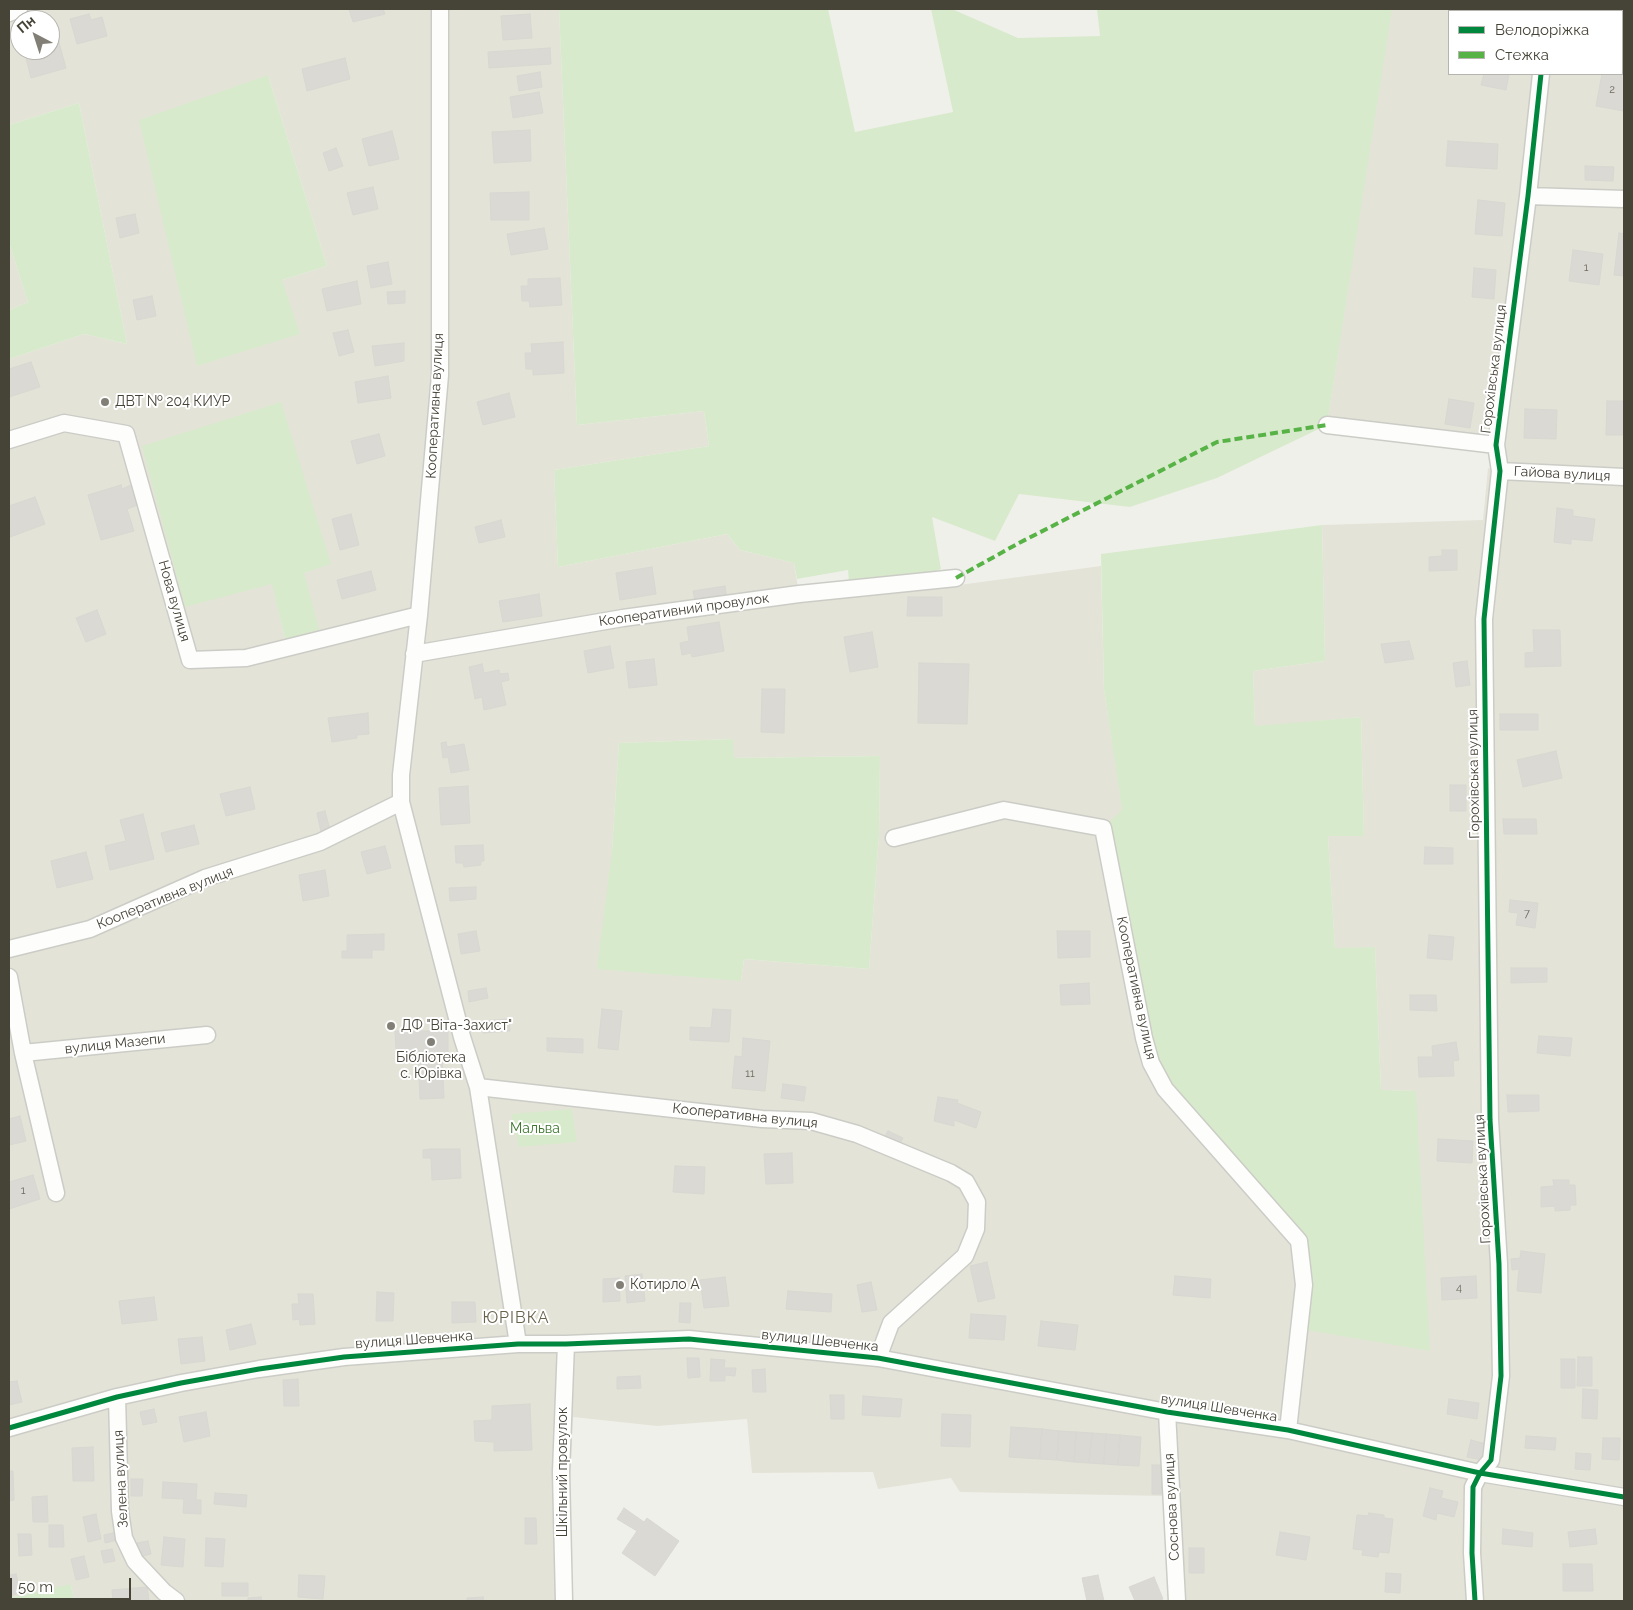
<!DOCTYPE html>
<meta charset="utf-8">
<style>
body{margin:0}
#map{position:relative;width:1633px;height:1610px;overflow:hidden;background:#f0f0eb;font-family:Raleway,sans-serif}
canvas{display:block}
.frame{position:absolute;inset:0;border:10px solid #464337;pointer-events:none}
.legend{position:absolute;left:1448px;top:10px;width:175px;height:65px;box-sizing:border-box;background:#fff;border:1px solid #b5b4af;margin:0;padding:6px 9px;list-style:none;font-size:15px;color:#464337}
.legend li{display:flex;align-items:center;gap:10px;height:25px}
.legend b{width:25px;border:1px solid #b5b4af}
.north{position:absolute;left:10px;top:10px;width:50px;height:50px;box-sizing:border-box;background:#fff;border:1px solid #b5b4af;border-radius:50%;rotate:320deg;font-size:14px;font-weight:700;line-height:20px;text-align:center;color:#464337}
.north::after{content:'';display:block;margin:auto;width:18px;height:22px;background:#828076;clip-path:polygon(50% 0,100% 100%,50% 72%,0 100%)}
.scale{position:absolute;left:10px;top:1578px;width:121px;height:22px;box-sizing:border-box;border:2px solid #464337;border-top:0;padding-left:6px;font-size:15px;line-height:18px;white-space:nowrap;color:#464337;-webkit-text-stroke:4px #fff;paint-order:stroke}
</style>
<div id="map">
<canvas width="1633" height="1610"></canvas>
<div class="frame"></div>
<ul class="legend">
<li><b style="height:6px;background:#00873e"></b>Велодоріжка</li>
<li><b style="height:6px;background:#57b346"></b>Стежка</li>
</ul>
<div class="north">Пн</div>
<div class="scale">50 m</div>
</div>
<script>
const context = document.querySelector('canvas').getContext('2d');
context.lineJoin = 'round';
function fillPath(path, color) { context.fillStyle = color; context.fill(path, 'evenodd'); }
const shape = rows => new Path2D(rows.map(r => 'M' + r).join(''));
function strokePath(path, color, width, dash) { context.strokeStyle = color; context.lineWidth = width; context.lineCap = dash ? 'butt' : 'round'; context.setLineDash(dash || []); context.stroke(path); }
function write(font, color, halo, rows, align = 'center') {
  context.font = font + ' Raleway,sans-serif'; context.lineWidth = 4; context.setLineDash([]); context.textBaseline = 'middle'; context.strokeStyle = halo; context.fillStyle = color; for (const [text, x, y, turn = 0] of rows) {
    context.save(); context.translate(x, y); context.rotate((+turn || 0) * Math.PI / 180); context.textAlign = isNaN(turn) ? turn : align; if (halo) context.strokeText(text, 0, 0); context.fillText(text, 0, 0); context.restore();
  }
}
const residential = shape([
 [9,9,559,9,577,425,704,411,709,446,554,470,558,567,727,534,740,550,794,563,799,594,959,585,1101,566,1104,689,1166,1089,1415,1091,1381,1090,1375,947,1335,949,1328,836,1364,836,1361,717,1255,727,1253,671,1325,661,1322,525,1483,520,1488,468,1499,471,1495,445,1327,425,1390,9,1624,9,1624,1601,1182,1601,1165,1496,960,1492,951,1478,878,1489,873,1472,752,1473,747,1419,657,1426,573,1417,565,1601,74,1601,71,1585,9,1598,9,359,84,334,127,344,79,103,9,125],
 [1449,11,1622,11,1622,74,1449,74],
 [20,20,50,20,50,50,20,50],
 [268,75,327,266,282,280],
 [331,563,304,573,285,639,273,584],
 [732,739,733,758,880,756,879,835,869,969,744,959,741,981,612,850,619,743],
 [9,243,28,302,9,310]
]);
const green = shape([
 [559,9,828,9,855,132,953,112,931,9,952,9,1018,38,1100,36,1097,9,1392,9,1327,425,1217,478,1130,507,1019,494,995,541,932,517,941,569,923,576,849,582,848,570,797,579,794,563,740,550,727,534,558,567,554,470,709,446,704,411,577,425],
 [268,75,327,266,282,280,300,334,197,366,139,120],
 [79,103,127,344,84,334,9,359,9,310,28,302,9,243,9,125],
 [281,402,331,564,304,573,320,632,285,639,272,584,185,607,142,446],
 [1322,525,1325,661,1253,671,1255,726,1361,717,1364,836,1328,836,1335,948,1375,947,1381,1090,1416,1091,1430,1351,1300,1329,1299,1241,1151,1063,1103,828,1122,810,1104,689,1101,554],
 [733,739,734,758,880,756,879,835,869,969,744,959,741,981,597,969,612,850,619,743],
 [572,1109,577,1142,519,1147,511,1114],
 [71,1584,74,1601,9,1601,9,1598]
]);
const building = shape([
 [349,9,383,9,385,14,353,22,349,9],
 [89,14,91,20,102,17,107,36,77,44,70,19,89,14],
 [530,14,532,38,503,40,501,16,530,14],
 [58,39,66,68,31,78,24,50,50,50,50,41,58,39],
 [550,48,551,64,489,68,488,52,550,48],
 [345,58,350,79,307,91,302,69,345,58],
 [1622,70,1624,70,1624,111,1596,106,1602,74,1622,74,1622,70],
 [540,72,542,87,519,91,517,76,540,72],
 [1484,74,1509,74,1506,90,1481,85,1484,74],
 [539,92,543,113,513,118,510,97,539,92],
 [530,130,531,161,494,163,492,132,530,130],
 [392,131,399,159,369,166,362,139,392,131],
 [1448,141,1498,144,1497,169,1446,166,1448,141],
 [336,148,343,166,329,171,323,153,336,148],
 [1585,166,1614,167,1613,181,1585,180,1585,166],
 [373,187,378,209,353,215,347,193,373,187],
 [529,192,529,220,491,220,490,193,529,192],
 [1478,200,1505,203,1502,236,1475,234,1478,200],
 [135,214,139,233,120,238,116,218,135,214],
 [544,228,548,249,511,255,507,234,544,228],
 [1619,233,1624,234,1624,276,1614,275,1619,233],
 [1573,250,1603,254,1599,285,1569,281,1573,250],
 [388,262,392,284,371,288,367,266,388,262],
 [1474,268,1496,270,1494,299,1472,297,1474,268],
 [560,278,562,305,530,307,529,301,522,301,521,286,528,286,528,279,560,278],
 [357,281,361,304,327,311,322,289,357,281],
 [405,291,405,303,388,304,387,292,405,291],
 [152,296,156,316,137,320,133,300,152,296],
 [348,330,354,352,339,356,333,333,348,330],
 [563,342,564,373,533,375,533,369,526,369,525,353,532,353,531,344,563,342],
 [404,343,404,361,375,366,372,346,404,343],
 [31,362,40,387,9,397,9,369,31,362],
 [388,376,391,398,358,403,355,382,388,376],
 [509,393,515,417,483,425,477,402,509,393],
 [1449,399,1474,403,1470,428,1445,424,1449,399],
 [1607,401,1624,401,1624,435,1606,435,1607,401],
 [1525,409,1557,410,1556,439,1524,438,1525,409],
 [379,434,385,456,357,464,351,441,379,434],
 [121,485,122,489,131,485,138,505,127,509,134,531,101,540,88,495,121,485],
 [35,497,45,524,10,537,9,506,35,497],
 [1557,508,1573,510,1573,516,1595,519,1592,541,1571,539,1571,544,1554,542,1557,508],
 [351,514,359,545,340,550,332,519,351,514],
 [501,520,505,537,479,543,475,527,501,520],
 [1442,550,1457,550,1457,570,1429,571,1429,557,1442,556,1442,550],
 [652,567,656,594,620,600,616,573,652,567],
 [371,571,376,590,342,599,337,580,371,571],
 [725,586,727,600,696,605,693,591,725,586],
 [539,594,542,616,503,622,499,601,539,594],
 [908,597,942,597,942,616,907,616,908,597],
 [97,610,106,634,86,642,76,618,97,610],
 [719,622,724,651,692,657,691,653,682,655,680,643,689,641,687,627,719,622],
 [1533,630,1560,630,1561,666,1525,667,1525,653,1534,652,1533,630],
 [872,632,878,667,850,672,844,637,872,632],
 [1409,641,1414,659,1385,663,1381,644,1409,641],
 [610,646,614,668,588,673,584,651,610,646],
 [654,659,657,685,629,688,626,662,654,659],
 [1467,661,1470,685,1456,687,1453,663,1467,661],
 [919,663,969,664,967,724,918,723,919,663],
 [482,664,484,673,499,670,500,674,508,673,509,680,501,682,506,705,484,710,482,697,475,699,469,667,482,664],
 [762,689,785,689,784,733,761,732,762,689],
 [368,713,369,734,357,735,357,738,332,742,328,718,368,713],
 [1500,714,1538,714,1538,730,1500,730,1500,714],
 [446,742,447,747,464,744,469,770,451,773,448,757,443,758,441,743,446,742],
 [1556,751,1562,778,1523,787,1517,760,1556,751],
 [1450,785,1466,785,1466,811,1450,811,1450,785],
 [468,786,470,823,441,825,439,788,468,786],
 [250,787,255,809,226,816,220,794,250,787],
 [325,811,330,830,321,832,317,813,325,811],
 [143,814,154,859,110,870,105,846,126,841,120,820,143,814],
 [1503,819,1536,819,1537,834,1504,834,1503,819],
 [194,825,199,844,166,852,161,833,194,825],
 [483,845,484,861,481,861,481,865,464,867,463,863,456,863,455,846,483,845],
 [385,846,391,868,367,874,361,852,385,846],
 [1425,847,1453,848,1453,864,1424,864,1425,847],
 [86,852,93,879,57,888,51,861,86,852],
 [325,870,329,896,303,901,299,875,325,870],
 [476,887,476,899,450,901,449,888,476,887],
 [1510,900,1538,903,1535,928,1516,925,1518,913,1509,912,1510,900],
 [476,931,480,951,461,954,458,934,476,931],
 [1057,931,1090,931,1090,957,1058,958,1057,931],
 [384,934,384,950,372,950,372,958,342,958,342,951,347,951,347,935,384,934],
 [1429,935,1454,937,1452,960,1427,958,1429,935],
 [1511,968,1547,968,1547,982,1511,983,1511,968],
 [1089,983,1090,1004,1061,1005,1060,985,1089,983],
 [486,988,488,998,469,1002,468,991,486,988],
 [1410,995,1436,995,1437,1011,1410,1010,1410,995],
 [602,1009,622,1011,618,1050,598,1048,602,1009],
 [713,1009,731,1010,729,1042,690,1040,690,1027,711,1028,713,1009],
 [509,1019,510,1031,483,1033,482,1021,509,1019],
 [395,1031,448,1031,448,1054,404,1056,404,1050,396,1049,395,1031],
 [1539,1036,1572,1038,1570,1056,1537,1053,1539,1036],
 [547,1038,583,1039,583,1053,547,1051,547,1038],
 [743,1038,770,1041,765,1091,732,1088,735,1056,742,1057,743,1038],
 [1456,1042,1459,1060,1453,1061,1454,1076,1419,1077,1418,1057,1433,1057,1432,1046,1456,1042],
 [418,1055,442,1055,444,1098,420,1099,418,1055],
 [783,1084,806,1087,804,1101,781,1098,783,1084],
 [1507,1095,1539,1095,1539,1111,1508,1112,1507,1095],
 [938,1097,958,1100,957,1103,981,1112,976,1128,954,1120,954,1126,934,1121,938,1097],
 [20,1116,26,1141,9,1145,9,1119,20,1116],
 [888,1131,903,1138,898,1147,883,1140,888,1131],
 [1438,1139,1473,1141,1472,1163,1437,1161,1438,1139],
 [430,1149,460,1149,461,1178,432,1180,431,1158,423,1158,423,1150,430,1149],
 [792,1153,793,1183,766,1184,764,1154,792,1153],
 [675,1166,705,1167,704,1194,673,1192,675,1166],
 [33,1175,40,1199,9,1209,9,1182,33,1175],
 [1553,1180,1569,1180,1569,1185,1575,1185,1576,1205,1570,1205,1570,1210,1555,1211,1555,1206,1541,1207,1541,1187,1554,1186,1553,1180],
 [1521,1251,1545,1254,1541,1293,1517,1291,1519,1269,1512,1270,1511,1259,1520,1258,1521,1251],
 [987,1262,995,1298,978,1302,970,1266,987,1262],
 [642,1274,645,1301,627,1303,625,1276,642,1274],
 [1175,1276,1211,1279,1210,1298,1173,1295,1175,1276],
 [1476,1276,1477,1298,1442,1300,1441,1278,1476,1276],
 [725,1277,729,1306,704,1308,700,1280,725,1277],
 [619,1278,620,1301,603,1302,603,1279,619,1278],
 [871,1282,877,1310,862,1312,857,1285,871,1282],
 [788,1291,832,1294,831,1312,786,1309,788,1291],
 [377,1292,394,1293,393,1321,376,1321,377,1292],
 [298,1294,313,1294,315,1324,300,1325,299,1319,293,1320,292,1304,299,1304,298,1294],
 [154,1297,157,1320,122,1324,119,1301,154,1297],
 [452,1302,475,1302,476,1322,452,1323,452,1302],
 [680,1303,691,1303,690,1323,679,1322,680,1303],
 [971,1314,1006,1316,1004,1340,969,1338,971,1314],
 [1041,1321,1078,1325,1075,1350,1038,1346,1041,1321],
 [251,1324,256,1344,230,1350,226,1330,251,1324],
 [202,1337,205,1361,181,1364,178,1339,202,1337],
 [1578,1357,1592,1357,1592,1386,1577,1386,1578,1357],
 [687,1358,699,1358,700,1377,688,1378,687,1358],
 [711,1359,725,1360,724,1368,736,1368,735,1376,725,1375,725,1381,710,1381,711,1359],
 [1561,1359,1575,1359,1575,1388,1561,1388,1561,1359],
 [765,1369,766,1392,753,1392,752,1370,765,1369],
 [640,1376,641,1388,617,1389,617,1377,640,1376],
 [298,1379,299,1406,284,1406,283,1380,298,1379],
 [17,1381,22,1402,9,1405,9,1382,17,1381],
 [1583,1389,1598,1390,1597,1419,1582,1418,1583,1389],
 [830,1395,844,1395,844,1419,831,1419,830,1395],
 [863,1396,902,1399,900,1417,862,1415,863,1396],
 [1449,1399,1479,1403,1477,1419,1447,1414,1449,1399],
 [530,1404,532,1450,494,1451,494,1442,475,1441,474,1421,492,1420,492,1406,530,1404],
 [154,1409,157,1422,143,1425,140,1412,154,1409],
 [206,1412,210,1436,184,1442,179,1417,206,1412],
 [942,1414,971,1415,970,1447,941,1446,942,1414],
 [1011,1427,1042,1429,1040,1459,1009,1457,1011,1427],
 [1042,1429,1059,1431,1057,1460,1040,1459,1042,1429],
 [1059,1431,1076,1432,1074,1462,1057,1460,1059,1431],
 [1076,1432,1092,1433,1089,1463,1074,1462,1076,1432],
 [1092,1433,1106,1434,1104,1464,1089,1463,1092,1433],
 [1106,1434,1120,1435,1118,1465,1104,1464,1106,1434],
 [1120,1435,1141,1437,1139,1466,1118,1465,1120,1435],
 [1526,1436,1556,1438,1555,1450,1525,1448,1526,1436],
 [1603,1438,1620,1438,1619,1460,1602,1459,1603,1438],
 [1471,1440,1486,1444,1482,1460,1467,1457,1471,1440],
 [93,1447,94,1481,73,1481,72,1448,93,1447],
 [1576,1453,1591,1454,1590,1470,1575,1469,1576,1453],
 [1152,1465,1164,1465,1164,1494,1152,1494,1152,1465],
 [9,1471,13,1471,14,1500,9,1501,9,1471],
 [131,1479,143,1479,142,1496,131,1496,131,1479],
 [163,1482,197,1484,196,1500,201,1500,201,1514,183,1513,184,1499,162,1498,163,1482],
 [1430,1488,1443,1491,1441,1498,1458,1502,1454,1517,1437,1513,1436,1520,1423,1516,1430,1488],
 [215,1493,247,1495,246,1507,214,1504,215,1493],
 [47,1496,48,1522,33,1522,32,1497,47,1496],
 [624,1508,644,1522,647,1518,679,1541,655,1576,622,1553,637,1531,617,1519,624,1508],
 [1369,1513,1384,1515,1384,1518,1393,1519,1389,1553,1379,1552,1378,1557,1362,1555,1363,1550,1353,1549,1357,1515,1368,1516,1369,1513],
 [96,1514,101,1539,88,1542,83,1517,96,1514],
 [525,1518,536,1518,537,1544,525,1544,525,1518],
 [49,1525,63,1525,64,1547,49,1547,49,1525],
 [1503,1529,1533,1533,1532,1547,1502,1544,1503,1529],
 [1595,1529,1597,1544,1570,1547,1568,1532,1595,1529],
 [117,1532,118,1540,105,1543,104,1535,117,1532],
 [1280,1532,1310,1537,1306,1560,1276,1555,1280,1532],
 [18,1534,31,1534,32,1555,19,1556,18,1534],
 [164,1537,185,1539,183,1567,161,1565,164,1537],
 [206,1538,225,1539,223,1567,205,1566,206,1538],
 [148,1541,151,1554,139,1557,137,1543,148,1541],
 [1189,1548,1204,1548,1204,1573,1189,1573,1189,1548],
 [112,1549,115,1561,104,1563,101,1551,112,1549],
 [84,1556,89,1577,76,1580,71,1559,84,1556],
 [1563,1564,1592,1564,1593,1591,1563,1591,1563,1564],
 [1386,1573,1401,1574,1400,1593,1385,1592,1386,1573],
 [16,1574,20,1593,9,1596,9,1575,16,1574],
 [299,1575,325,1576,323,1599,298,1597,299,1575],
 [1098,1575,1104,1601,1087,1601,1082,1578,1098,1575],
 [1154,1577,1163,1599,1157,1601,1135,1601,1129,1587,1154,1577],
 [222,1583,248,1583,248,1596,222,1596,222,1583],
 [147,1587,149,1601,113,1601,112,1590,147,1587],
 [261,1597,262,1601,248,1601,248,1598,261,1597],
 [483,1597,484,1601,467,1601,467,1598,483,1597]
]);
const minor = shape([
 [440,9,440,375,419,615,401,775,401,802,462,1037,478,1087,518,1344],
 [1548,11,1548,9],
 [9,13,19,9],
 [1528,196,1624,199],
 [1327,425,1496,445],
 [9,440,64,423,126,434,190,660,246,658,419,615],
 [1500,471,1624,477],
 [414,654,623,618,799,594,956,578],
 [894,838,1004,810,1103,828,1144,1038,1151,1063,1165,1089,1299,1241,1304,1285,1288,1430],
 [9,949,90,929,205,878,320,842,401,802],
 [9,977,23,1053,56,1193],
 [23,1053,207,1035],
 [478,1087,762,1119,811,1121,857,1134,951,1173,966,1182,977,1202,976,1229,965,1256,891,1323,878,1358],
 [117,1397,120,1511,124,1538,135,1561,164,1592,176,1601],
 [1167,1412,1177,1601],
 [9,1428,117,1397,181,1383,259,1369,344,1357,518,1344,566,1344,689,1339,878,1358,1167,1412,1288,1430,1480,1473,1624,1497],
 [564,1601,561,1472,566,1344],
 [1475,1601,1472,1553,1473,1487,1480,1473,1491,1460,1501,1376,1499,1264,1490,1120,1484,619,1500,471,1496,445,1528,196,1541,74]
]);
const quiet = shape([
 [956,578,1019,543,1217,442,1327,425]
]);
const cycleway = shape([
 [9,1428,117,1397,181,1383,259,1369,344,1357,518,1344,566,1344,689,1339,878,1358,1167,1412,1288,1430,1480,1473,1624,1497],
 [1475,1601,1472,1553,1473,1487,1480,1473,1491,1460,1501,1376,1499,1264,1490,1120,1484,619,1500,471,1496,445,1528,196,1541,74]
]);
const markers = [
 [105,402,5,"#828076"],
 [391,1026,5,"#828076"],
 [431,1042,5,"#828076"],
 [620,1285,5,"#828076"]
];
const numberNames = [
 ["2",1612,90],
 ["1",1586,268],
 ["7",1527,914],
 ["11",750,1074],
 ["1",23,1191],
 ["4",1459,1288]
];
const streetNames = [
 ["Горохівська вулиця",1494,369,-83],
 ["Кооперативна вулиця",435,406,-87],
 ["Гайова вулиця",1562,474,3],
 ["Нова вулиця",174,601,74],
 ["Кооперативний провулок",684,610,-8],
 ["Горохівська вулиця",1474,774,-91],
 ["Кооперативна вулиця",165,898,-22],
 ["Кооперативна вулиця",1136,988,78],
 ["вулиця Мазепи",115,1044,-6],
 ["Кооперативна вулиця",745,1116,6],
 ["Горохівська вулиця",1483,1179,-93],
 ["вулиця Шевченка",414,1340,-4],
 ["вулиця Шевченка",820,1341,6],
 ["вулиця Шевченка",1219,1408,9],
 ["Шкільний провулок",563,1472,-90],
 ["Зелена вулиця",121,1479,-93],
 ["Соснова вулиця",1172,1507,-93]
];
const poiNames = [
 ["ДВТ № 204 КИУР",115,402],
 ["ДФ \"Віта-Захист\"",401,1026],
 ["Бібліотека",431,1058,"center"],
 ["с. Юрівка",431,1074,"center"],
 ["Котирло А",630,1285]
];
const parkNames = [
 ["Мальва",535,1129]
];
const quarterNames = [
 ["ЮРІВКА",516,1318]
];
fillPath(residential, '#e4e3d8');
fillPath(green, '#d8eacc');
fillPath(building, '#dad9d3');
strokePath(building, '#d8d7d1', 1);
strokePath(minor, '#ccccc7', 19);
strokePath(minor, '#fdfdfc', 16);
strokePath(quiet, '#57b346', 4, [8, 4]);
strokePath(cycleway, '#00873e', 5);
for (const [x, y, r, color] of markers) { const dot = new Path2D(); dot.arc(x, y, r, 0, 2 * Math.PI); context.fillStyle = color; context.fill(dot); strokePath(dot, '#fff', 2); }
write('11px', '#6c695f', null, numberNames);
write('14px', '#464337', '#fff', streetNames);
write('14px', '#464337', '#fff', poiNames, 'left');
write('14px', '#3b762c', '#fff', parkNames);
context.letterSpacing = '1px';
write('16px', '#69634e', '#fff', quarterNames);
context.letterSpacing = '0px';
</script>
